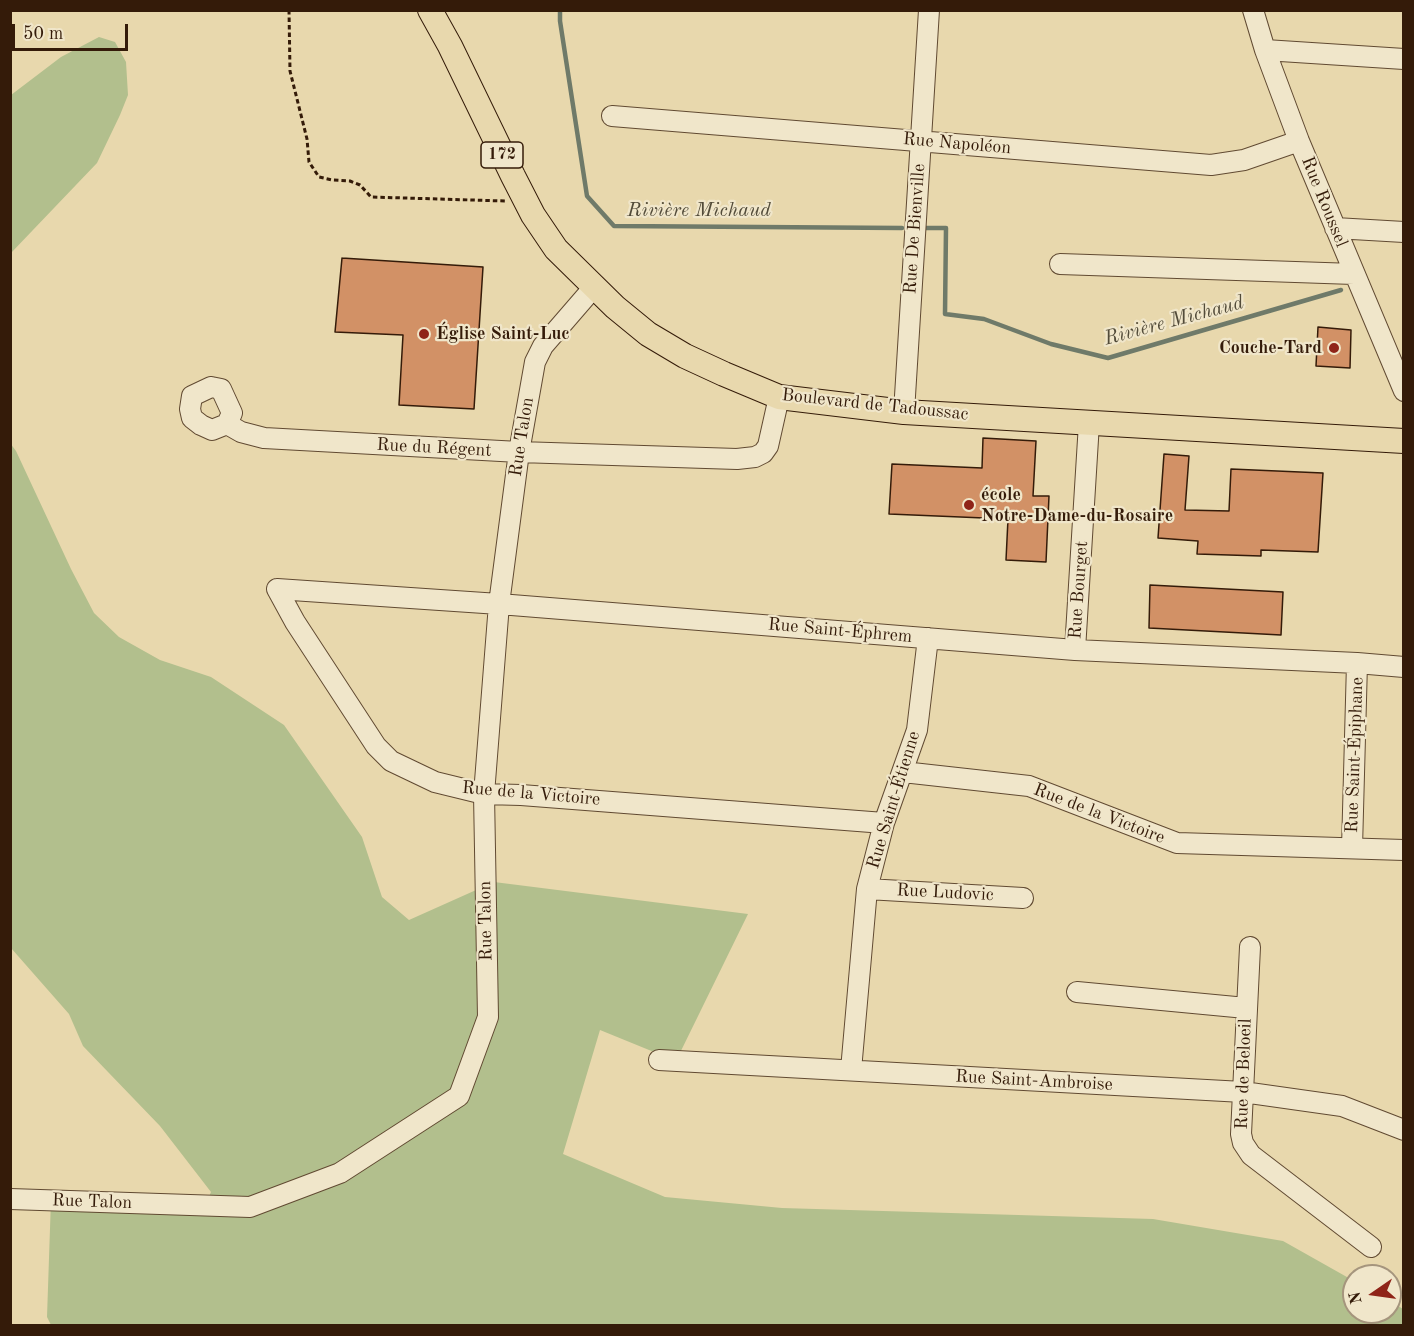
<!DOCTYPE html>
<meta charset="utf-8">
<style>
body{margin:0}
#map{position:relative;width:1414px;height:1336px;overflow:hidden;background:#e8d8ad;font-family:"Old Standard TT",serif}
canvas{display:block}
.frame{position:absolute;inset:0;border:12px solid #341b09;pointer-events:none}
.north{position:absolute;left:1342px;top:1264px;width:60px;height:60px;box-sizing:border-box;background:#f0e6ca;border:2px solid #a5957d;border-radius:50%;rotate:257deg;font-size:16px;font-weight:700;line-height:24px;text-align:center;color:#341b09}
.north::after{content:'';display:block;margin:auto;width:21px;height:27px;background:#8f2418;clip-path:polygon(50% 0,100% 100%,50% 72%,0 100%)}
.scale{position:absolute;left:12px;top:24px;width:116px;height:27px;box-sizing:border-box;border:3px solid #341b09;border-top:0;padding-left:8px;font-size:18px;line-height:21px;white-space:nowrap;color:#341b09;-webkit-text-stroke:4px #f0e6ca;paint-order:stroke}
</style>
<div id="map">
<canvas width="1414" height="1336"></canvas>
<div class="frame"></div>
<div class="north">N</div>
<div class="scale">50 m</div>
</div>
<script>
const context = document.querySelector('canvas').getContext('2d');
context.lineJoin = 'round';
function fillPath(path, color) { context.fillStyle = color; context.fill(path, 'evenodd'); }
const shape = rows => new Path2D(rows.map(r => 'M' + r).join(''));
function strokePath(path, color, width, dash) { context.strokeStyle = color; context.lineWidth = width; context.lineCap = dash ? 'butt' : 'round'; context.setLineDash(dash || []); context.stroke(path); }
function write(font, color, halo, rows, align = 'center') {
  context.font = font + ' "Old Standard TT",serif'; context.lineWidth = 4.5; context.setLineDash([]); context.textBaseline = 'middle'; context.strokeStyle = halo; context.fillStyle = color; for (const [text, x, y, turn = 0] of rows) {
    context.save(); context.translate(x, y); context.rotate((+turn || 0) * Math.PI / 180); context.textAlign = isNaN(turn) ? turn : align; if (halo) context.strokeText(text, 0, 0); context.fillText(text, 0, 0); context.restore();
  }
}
const green = shape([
 [99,37,115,42,126,62,128,95,120,115,97,163,11,253,11,95,61,57],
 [10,443,16,451,71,569,94,613,119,637,160,660,211,677,284,725,362,837,382,897,409,920,494,882,748,914,676,1061,600,1030,563,1154,665,1197,782,1208,1153,1219,1283,1241,1354,1281,1354,1312,1390,1312,1390,1301,1403,1309,1403,1325,51,1325,47,1317,51,1199,208,1199,211,1192,160,1126,83,1046,69,1014,11,948]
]);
const stream = shape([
 [560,10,560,21,587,196,614,226,902,228],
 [924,228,946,228,945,314,984,319,1051,344,1108,358,1341,290]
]);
const building = shape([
 [342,258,483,267,474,409,399,405,403,335,335,332,342,258],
 [1318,327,1351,330,1350,368,1316,366,1318,327],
 [983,438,1036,441,1033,496,1049,496,1046,562,1006,560,1008,519,889,514,892,464,982,468,983,438],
 [1164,454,1189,456,1185,510,1229,511,1231,469,1323,473,1318,552,1261,550,1261,556,1197,554,1198,541,1158,538,1164,454],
 [1150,585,1283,592,1281,635,1149,628,1150,585]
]);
const path = shape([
 [289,10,290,71,307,139,309,162,319,177,332,180,350,181,360,185,371,197,505,201]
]);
const minor = shape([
 [1253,10,1265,50,1299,141,1404,391],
 [1265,50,1404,59],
 [612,116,1211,165,1244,160,1299,141],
 [1335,228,1404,232],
 [1060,264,1354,274],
 [211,387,221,389,232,413,227,424,212,430,201,425,192,418,190,409,192,396,211,387],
 [904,412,929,10],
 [227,424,241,432,264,438,519,452,737,459,755,457,763,453,768,446,779,397],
 [277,589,499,604,1075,650,1357,663,1404,667],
 [277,589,295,622,376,746,391,761,435,782,484,794,521,795,884,823],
 [1075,650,1089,423],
 [903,772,1029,786,1177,843,1404,850],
 [1352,848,1357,663],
 [867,889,1023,898],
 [1250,947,1241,1134,1243,1143,1251,1155,1371,1247],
 [1077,992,1246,1008],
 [659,1060,1243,1092,1342,1106,1404,1130],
 [851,1070,867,889,884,823,917,730,928,638],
 [10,1199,250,1207,340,1173,459,1096,488,1017,484,794,499,604,519,452,535,362,543,346,594,287]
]);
const major = shape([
 [430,10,450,46,513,176,533,215,556,249,615,307,648,334,685,356,724,374,779,397,904,412,1404,441]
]);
const markers = [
 [424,334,6,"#8f2418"],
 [1334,348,6,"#8f2418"],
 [969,505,6,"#8f2418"]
];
const shields = [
 [502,155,42]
];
const shieldNames = [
 ["172",502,155]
];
const streetNames = [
 ["Rue Napoléon",957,144,5],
 ["Rue Roussel",1324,202,68],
 ["Rue De Bienville",915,229,-86],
 ["Boulevard de Tadoussac",875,405,6],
 ["Rue Talon",522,437,-81],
 ["Rue du Régent",434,448,3],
 ["Rue Bourget",1079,590,-86],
 ["Rue Saint-Éphrem",840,631,5],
 ["Rue Saint-Épiphane",1355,755,-88],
 ["Rue de la Victoire",531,794,5],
 ["Rue Saint-Étienne",894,800,-73],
 ["Rue de la Victoire",1099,814,21],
 ["Rue Ludovic",945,893,3],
 ["Rue Talon",486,921,-91],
 ["Rue de Beloeil",1244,1074,-88],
 ["Rue Saint-Ambroise",1034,1081,3],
 ["Rue Talon",92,1202,2]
];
const poiNames = [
 ["Église Saint-Luc",436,334],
 ["Couche-Tard",1322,348,"right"],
 ["école",981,495],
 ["Notre-Dame-du-Rosaire",981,516]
];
const waterNames = [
 ["Rivière Michaud",699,211],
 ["Rivière Michaud",1174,321,-15]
];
fillPath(green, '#b2bf8d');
strokePath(stream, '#6f7a69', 4.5);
fillPath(building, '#d29166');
strokePath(building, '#341b09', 1.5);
strokePath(minor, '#614a32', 22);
strokePath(major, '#341b09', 26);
strokePath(path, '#341b09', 3, [4.5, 3]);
strokePath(minor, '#f0e6ca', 20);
strokePath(major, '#e8d8ad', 24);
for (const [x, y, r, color] of markers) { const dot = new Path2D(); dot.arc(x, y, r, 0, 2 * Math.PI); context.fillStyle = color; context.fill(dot); strokePath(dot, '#f0e6ca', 2); }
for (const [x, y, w] of shields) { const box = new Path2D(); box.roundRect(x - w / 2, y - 13, w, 26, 4.5); context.fillStyle = '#f0e6ca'; context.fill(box); strokePath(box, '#341b09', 1.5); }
write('bold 16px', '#341b09', null, shieldNames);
write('18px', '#341b09', '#f0e6ca', streetNames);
write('bold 18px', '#341b09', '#f0e6ca', poiNames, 'left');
write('italic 20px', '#524b39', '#f0e6ca', waterNames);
</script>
